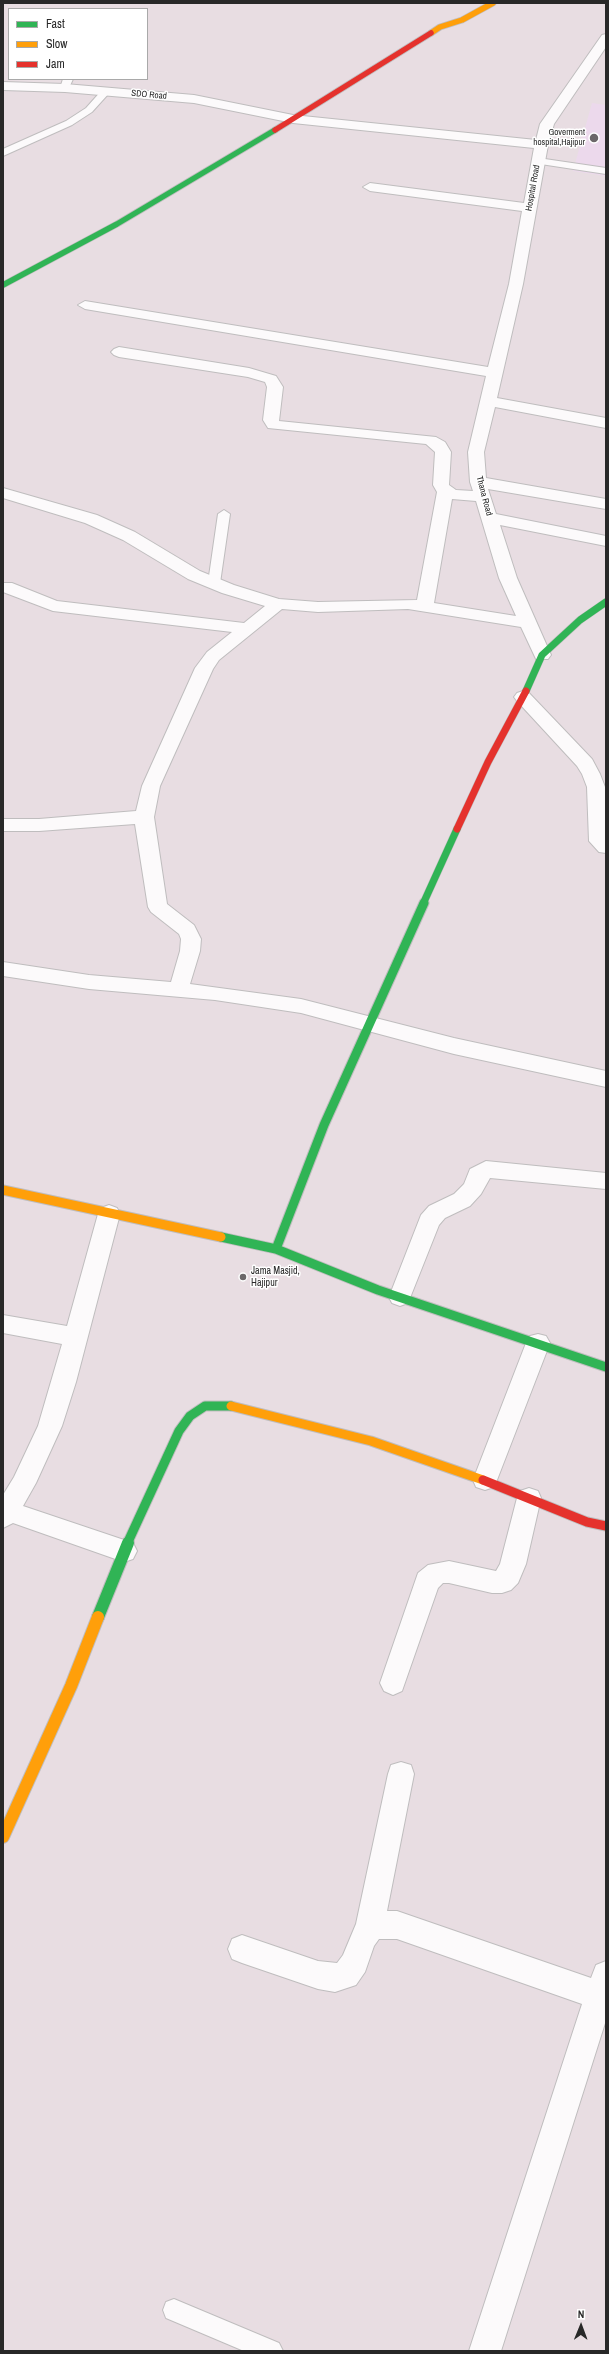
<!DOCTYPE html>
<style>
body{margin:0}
#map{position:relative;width:609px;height:2354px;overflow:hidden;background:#e8dde2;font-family:"Archivo Narrow",sans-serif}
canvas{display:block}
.frame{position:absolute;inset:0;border:4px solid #282828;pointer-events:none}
.legend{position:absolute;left:8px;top:8px;width:140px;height:72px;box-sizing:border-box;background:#fff;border:1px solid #a9a9a9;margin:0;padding:5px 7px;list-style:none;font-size:12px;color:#282828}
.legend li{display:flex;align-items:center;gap:8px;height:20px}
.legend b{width:20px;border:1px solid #a9a9a9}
.north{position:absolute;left:561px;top:2306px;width:40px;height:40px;-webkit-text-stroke:3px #fff;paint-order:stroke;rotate:1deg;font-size:11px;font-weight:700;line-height:16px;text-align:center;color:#282828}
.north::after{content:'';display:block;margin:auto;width:14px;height:18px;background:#282828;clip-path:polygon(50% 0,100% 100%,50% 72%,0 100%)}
</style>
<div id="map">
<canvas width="609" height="2354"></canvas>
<div class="frame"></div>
<ul class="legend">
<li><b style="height:5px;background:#30b455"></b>Fast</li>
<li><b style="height:5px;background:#ff9f0a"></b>Slow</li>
<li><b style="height:5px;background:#e5322d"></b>Jam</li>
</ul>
<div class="north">N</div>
</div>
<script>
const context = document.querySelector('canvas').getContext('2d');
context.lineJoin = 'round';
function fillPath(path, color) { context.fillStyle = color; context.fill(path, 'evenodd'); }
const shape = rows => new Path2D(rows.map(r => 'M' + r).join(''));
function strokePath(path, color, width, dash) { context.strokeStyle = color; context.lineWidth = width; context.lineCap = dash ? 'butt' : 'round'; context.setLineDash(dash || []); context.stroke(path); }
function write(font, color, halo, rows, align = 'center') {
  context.font = font + ' "Archivo Narrow",sans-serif'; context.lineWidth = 3; context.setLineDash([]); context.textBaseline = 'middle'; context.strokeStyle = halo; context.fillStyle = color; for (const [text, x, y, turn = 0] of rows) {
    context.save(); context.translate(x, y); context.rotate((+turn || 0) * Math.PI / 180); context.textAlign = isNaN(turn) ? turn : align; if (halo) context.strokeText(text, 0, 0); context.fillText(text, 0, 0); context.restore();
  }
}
const medical = shape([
 [592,103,606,105,606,176,573,171]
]);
const lane = shape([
 [63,79,73,79,68,90,60,88,63,79],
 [106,88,111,91,92,112,72,125,3,156,3,149,66,121,86,108,103,89,106,88],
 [538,158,606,168,606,174,534,163,534,159,538,158],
 [224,510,230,514,220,583,214,587,208,583,218,514,224,510],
 [174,2299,279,2343,283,2351,244,2351,166,2318,163,2310,166,2302,174,2299]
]);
const street = shape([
 [606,34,606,47,554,124,548,145,523,284,497,398,606,418,606,428,495,407,484,452,486,478,606,499,606,509,488,489,496,514,606,536,606,546,500,525,517,578,551,655,548,659,536,659,521,627,408,609,318,612,282,609,219,660,213,669,160,786,154,817,167,904,194,925,201,939,200,951,190,984,301,999,454,1038,606,1071,606,1087,454,1054,301,1013,215,1000,89,989,3,976,3,962,89,975,171,982,180,951,181,939,179,934,151,912,148,907,135,824,39,831,3,831,3,819,39,819,136,811,142,786,195,668,207,652,232,632,53,611,3,592,3,583,12,583,57,601,244,623,265,606,222,593,188,579,123,540,85,523,3,498,3,488,97,515,135,532,200,571,234,585,279,599,318,602,417,600,437,492,433,485,435,452,426,444,268,428,263,420,267,387,265,382,248,377,119,357,114,355,111,352,114,349,119,347,249,368,276,376,283,387,279,421,436,437,445,442,451,452,449,485,456,490,473,491,470,482,468,452,486,376,85,309,78,305,85,301,488,367,509,284,522,211,370,191,363,187,370,183,524,203,534,148,293,123,194,103,65,92,3,90,3,82,65,84,194,95,293,115,536,140,540,124,602,35,606,34],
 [452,499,476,501,499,578,516,616,434,603,452,499],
 [523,691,529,693,592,759,600,774,605,787,606,853,599,852,589,841,587,787,582,774,577,766,517,701,514,697,517,693,523,691],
 [486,1161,606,1173,606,1189,490,1178,481,1194,470,1206,445,1218,439,1225,408,1303,400,1306,392,1303,389,1297,421,1215,429,1206,454,1194,464,1184,470,1169,486,1161],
 [109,1205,117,1208,120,1214,76,1382,62,1426,36,1483,23,1506,133,1543,137,1551,133,1559,124,1562,13,1523,3,1528,3,1495,14,1477,38,1426,62,1344,3,1333,3,1315,67,1326,98,1214,101,1208,109,1205],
 [538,1334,546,1336,550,1343,497,1480,494,1487,485,1490,476,1487,473,1480,526,1343,530,1336,538,1334],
 [529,1488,538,1491,541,1498,526,1564,518,1583,511,1590,502,1593,492,1593,449,1583,443,1583,438,1588,402,1691,393,1695,384,1691,380,1683,418,1573,428,1565,449,1561,496,1571,500,1564,517,1498,520,1491,529,1488],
 [401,1762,411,1765,414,1774,387,1911,397,1911,591,1978,596,1965,606,1961,606,2020,501,2351,469,2351,582,2004,397,1939,379,1939,374,1946,365,1972,356,1985,335,1992,318,1989,242,1963,232,1959,228,1949,232,1939,242,1935,318,1961,337,1963,343,1955,356,1924,388,1774,391,1765,401,1762]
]);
const fastFar3 = shape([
 [3,285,117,224,275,130]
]);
const fastFar2 = shape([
 [526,691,542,655,580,620,606,602],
 [423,904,457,829]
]);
const fastFar1 = shape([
 [221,1237,276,1249,378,1290,606,1367],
 [276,1249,324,1125,424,903],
 [127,1544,179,1431,190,1416,205,1406,231,1406]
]);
const fast = shape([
 [98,1617,128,1543]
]);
const slowFar2 = shape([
 [431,33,440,27,462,20,493,3]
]);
const slowFar1 = shape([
 [3,1190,221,1237],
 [231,1406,371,1441,483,1480]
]);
const slow = shape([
 [3,1837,71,1686,98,1617]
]);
const jamFar2 = shape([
 [275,130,431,33]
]);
const jamFar1 = shape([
 [457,829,488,762,526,691]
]);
const jam = shape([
 [483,1480,587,1522,606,1526]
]);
const markers = [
 [594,138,5,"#6b6769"],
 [243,1277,4,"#6b6769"]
];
const farStreetnames = [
 ["SDO Road",149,95,5],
 ["Hospital Road",533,188,-80],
 ["Thana Road",484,496,75]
];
const farPoinames = [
 ["Goverment",585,133],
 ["hospital,Hajipur",585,143]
];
const poiNames = [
 ["Jama Masjid,",251,1271],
 ["Hajipur",251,1283]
];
fillPath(medical, '#ecd9ec');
strokePath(lane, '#bfbdbe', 2);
strokePath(street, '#bfbdbe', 2);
strokePath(fastFar3, '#bfbdbe', 7);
strokePath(fastFar2, '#bfbdbe', 8);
strokePath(fastFar1, '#bfbdbe', 11);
strokePath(fast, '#bfbdbe', 14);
strokePath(slowFar2, '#bfbdbe', 7);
strokePath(slowFar1, '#bfbdbe', 11);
strokePath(slow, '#bfbdbe', 14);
strokePath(jamFar2, '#bfbdbe', 7);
strokePath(jamFar1, '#bfbdbe', 8);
strokePath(jam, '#bfbdbe', 11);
fillPath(lane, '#fcfafb');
fillPath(street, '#fcfafb');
strokePath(fastFar3, '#30b455', 5.5);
strokePath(fastFar2, '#30b455', 7);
strokePath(fastFar1, '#30b455', 9);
strokePath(fast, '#30b455', 12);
strokePath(slowFar2, '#ff9f0a', 5.5);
strokePath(slowFar1, '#ff9f0a', 9);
strokePath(slow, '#ff9f0a', 12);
strokePath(jamFar2, '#e5322d', 5.5);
strokePath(jamFar1, '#e5322d', 7);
strokePath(jam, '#e5322d', 9);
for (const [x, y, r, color] of markers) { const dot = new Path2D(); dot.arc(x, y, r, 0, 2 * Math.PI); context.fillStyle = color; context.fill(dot); strokePath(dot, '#fff', 1.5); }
write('9px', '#282828', '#fff', farStreetnames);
write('9px', '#282828', '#fff', farPoinames, 'right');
write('10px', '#282828', '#fff', poiNames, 'left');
</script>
